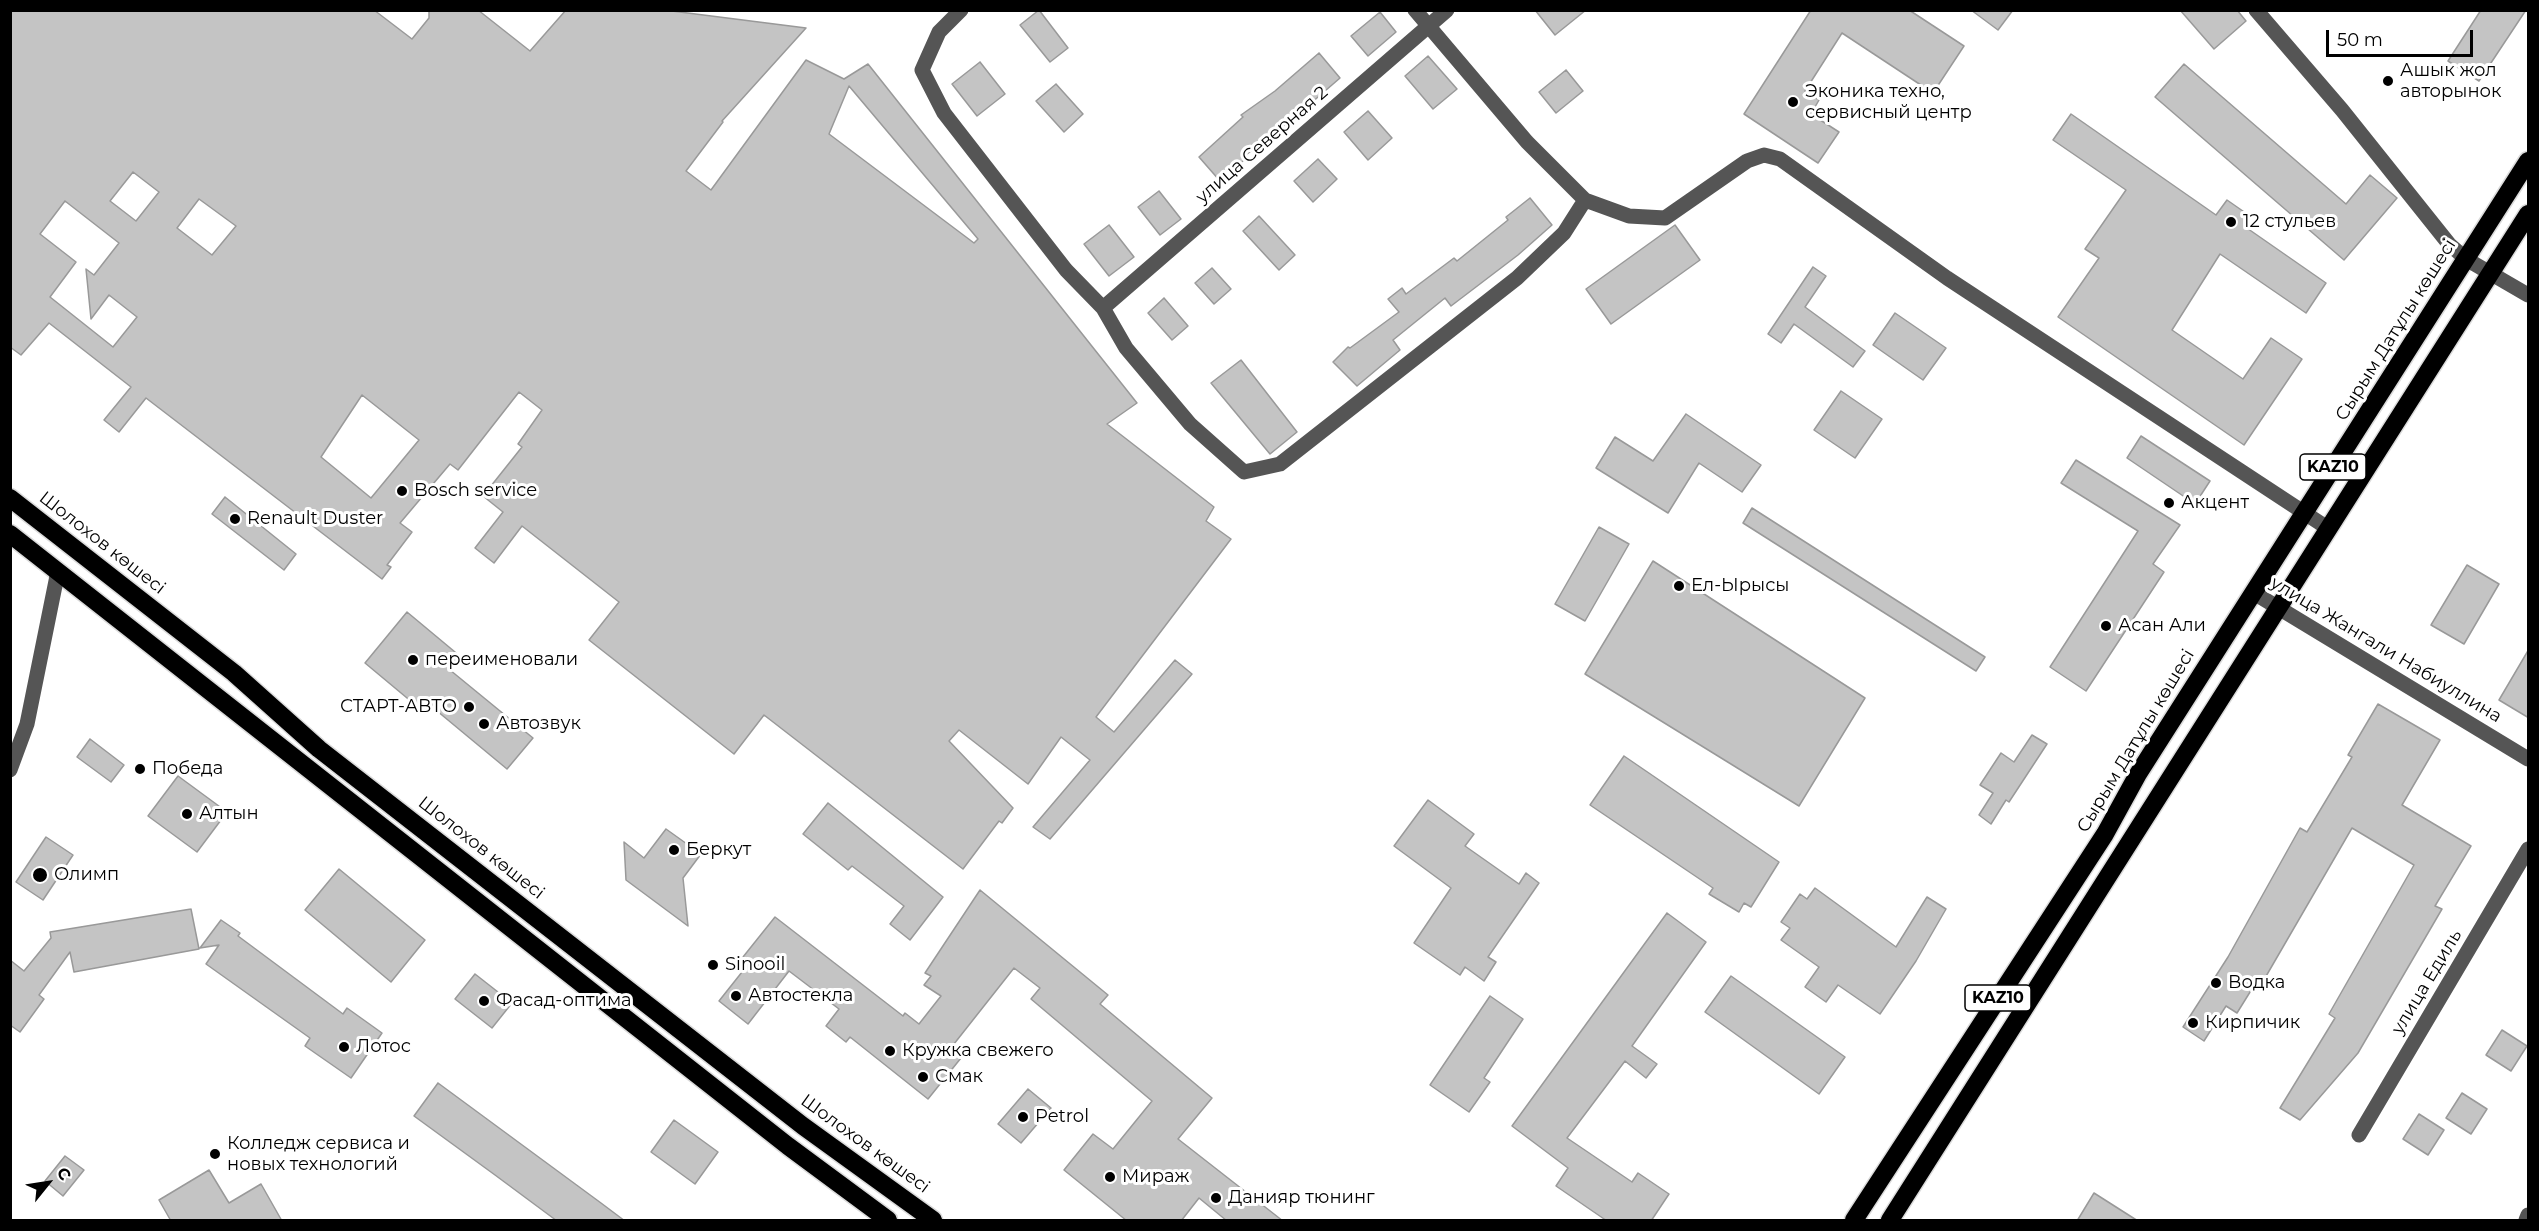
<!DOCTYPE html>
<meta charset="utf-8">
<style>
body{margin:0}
#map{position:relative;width:2539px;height:1231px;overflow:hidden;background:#fff;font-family:Montserrat,sans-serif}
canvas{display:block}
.frame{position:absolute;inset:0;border:12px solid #000;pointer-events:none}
.north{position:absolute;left:18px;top:1153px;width:60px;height:60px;-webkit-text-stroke:4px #fff;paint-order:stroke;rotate:60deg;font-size:16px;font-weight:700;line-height:24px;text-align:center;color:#000}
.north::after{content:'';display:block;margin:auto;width:21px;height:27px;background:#000;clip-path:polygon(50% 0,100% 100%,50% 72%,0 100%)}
.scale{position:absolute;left:2326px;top:30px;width:147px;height:27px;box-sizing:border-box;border:3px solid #000;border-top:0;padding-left:8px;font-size:18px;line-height:21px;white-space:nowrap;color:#000;-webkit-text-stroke:4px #fff;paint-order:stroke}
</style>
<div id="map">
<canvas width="2539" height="1231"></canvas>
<div class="frame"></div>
<div class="north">С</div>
<div class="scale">50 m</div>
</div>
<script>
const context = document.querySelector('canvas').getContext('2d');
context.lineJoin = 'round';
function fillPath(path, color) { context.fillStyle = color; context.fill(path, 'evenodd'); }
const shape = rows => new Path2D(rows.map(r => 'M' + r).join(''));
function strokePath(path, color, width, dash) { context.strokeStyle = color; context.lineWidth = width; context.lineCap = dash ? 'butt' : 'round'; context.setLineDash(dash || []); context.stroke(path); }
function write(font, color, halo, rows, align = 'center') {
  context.font = font + ' Montserrat,sans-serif'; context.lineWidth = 6; context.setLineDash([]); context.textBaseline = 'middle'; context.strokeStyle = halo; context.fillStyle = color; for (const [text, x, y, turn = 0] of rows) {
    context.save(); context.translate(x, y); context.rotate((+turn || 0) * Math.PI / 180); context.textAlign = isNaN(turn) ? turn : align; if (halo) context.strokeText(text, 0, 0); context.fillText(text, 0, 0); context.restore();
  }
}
const building = shape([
 [10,10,374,10,412,39,429,18,429,10,478,10,530,51,566,10,664,10,806,28,722,121,723,122,686,171,711,190,806,60,844,79,868,64,1137,403,1107,424,1214,507,1206,521,1231,539,1096,717,1114,732,1175,660,1192,674,1050,839,1033,827,1090,760,1061,737,1028,784,959,730,949,741,1013,808,1002,823,999,821,963,869,764,715,734,754,589,640,619,602,522,526,494,563,475,548,503,512,483,496,522,447,518,444,542,410,519,392,458,470,450,464,400,523,412,532,387,565,391,567,382,579,146,398,119,432,104,420,131,387,49,323,21,355,10,347,10,10],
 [849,86,978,239,974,243,829,134,849,86],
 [133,172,159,192,136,221,110,201,133,172],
 [199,199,236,226,212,255,177,228,199,199],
 [65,201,119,243,94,275,86,269,91,319,109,295,137,317,113,347,50,297,76,262,40,234,65,201],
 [362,395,419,440,371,498,321,457,362,395],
 [1039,10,1068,48,1050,62,1020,25,1039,10],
 [1535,10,1586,10,1555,35,1535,10],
 [1811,10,1909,10,1964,46,1933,93,1842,33,1805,91,1819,100,1811,114,1839,132,1818,163,1744,114,1811,10],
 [1971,10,2013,10,1998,30,1971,10],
 [2180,10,2237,10,2246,21,2214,49,2180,10],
 [2481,10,2526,10,2479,81,2448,61,2481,10],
 [1380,12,1396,32,1368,56,1351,36,1380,12],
 [1319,53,1340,78,1295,117,1242,158,1244,160,1220,181,1199,157,1243,117,1241,115,1275,91,1319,53],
 [1428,56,1457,89,1433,109,1405,76,1428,56],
 [980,62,1005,94,977,116,952,84,980,62],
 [2184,64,2346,204,2370,175,2397,198,2344,260,2155,97,2184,64],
 [1566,70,1583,91,1556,113,1539,92,1566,70],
 [1056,84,1083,114,1064,132,1036,101,1056,84],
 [1368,111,1392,138,1368,160,1344,132,1368,111],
 [2071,114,2216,215,2227,200,2250,216,2244,226,2326,283,2306,313,2220,254,2172,330,2243,379,2271,338,2302,359,2244,445,2058,317,2099,258,2085,249,2126,190,2053,140,2071,114],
 [1318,159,1337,179,1313,202,1294,181,1318,159],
 [1159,191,1181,219,1160,235,1138,207,1159,191],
 [1530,198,1552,225,1518,255,1451,306,1445,298,1393,340,1400,350,1357,386,1333,362,1348,347,1350,348,1399,312,1388,299,1402,288,1406,294,1454,258,1457,261,1508,220,1506,217,1530,198],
 [1259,216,1295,255,1279,270,1243,231,1259,216],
 [1109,225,1134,257,1109,276,1084,244,1109,225],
 [1675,225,1700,260,1611,324,1586,289,1675,225],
 [1813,267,1826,276,1805,307,1865,351,1853,367,1794,324,1781,343,1768,334,1813,267],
 [1212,268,1231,289,1214,304,1195,283,1212,268],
 [1164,298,1188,326,1172,340,1148,313,1164,298],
 [1895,313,1946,348,1923,380,1873,345,1895,313],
 [1241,360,1297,432,1270,454,1211,383,1241,360],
 [1841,391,1882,419,1855,458,1814,430,1841,391],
 [1686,414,1761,465,1742,492,1699,463,1668,513,1596,468,1615,437,1653,461,1686,414],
 [2141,436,2210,481,2195,504,2127,458,2141,436],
 [2076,460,2180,525,2153,564,2164,572,2086,691,2050,667,2138,531,2061,483,2076,460],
 [225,497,296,554,284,570,212,514,225,497],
 [1752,508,1985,657,1976,671,1743,523,1752,508],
 [1599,527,1629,544,1585,621,1555,604,1599,527],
 [1653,561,1865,698,1799,806,1585,674,1653,561],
 [2467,565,2499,584,2464,644,2431,625,2467,565],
 [407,612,461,657,450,670,533,738,507,769,425,701,419,708,365,663,407,612],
 [2529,649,2529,718,2499,700,2529,649],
 [2378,704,2440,740,2402,805,2471,846,2435,906,2442,909,2358,1053,2300,1120,2280,1108,2335,1018,2329,1014,2414,865,2352,828,2265,978,2260,976,2237,1013,2226,1006,2204,1041,2183,1027,2228,957,2300,828,2307,832,2352,757,2348,755,2378,704],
 [2032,735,2047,744,2009,802,2006,800,1991,824,1979,815,1993,793,1980,785,2001,753,2014,762,2032,735],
 [90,739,124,765,111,782,77,757,90,739],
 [1624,756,1779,862,1751,907,1744,903,1739,912,1709,894,1713,888,1590,805,1624,756],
 [178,776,227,812,197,852,148,816,178,776],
 [1428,800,1474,834,1465,846,1519,884,1526,873,1539,883,1488,957,1496,962,1484,981,1465,967,1460,975,1414,943,1451,888,1394,846,1428,800],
 [828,803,943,897,910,940,890,924,904,906,852,866,848,870,803,834,828,803],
 [666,829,701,854,683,878,688,926,626,880,624,842,644,858,666,829],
 [46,837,73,855,43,900,16,882,46,837],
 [339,869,425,940,391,982,305,910,339,869],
 [1815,888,1896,947,1927,897,1946,909,1916,961,1880,1014,1838,985,1826,1002,1805,987,1819,967,1781,940,1790,928,1781,922,1800,894,1807,899,1815,888],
 [980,890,1108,995,1100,1004,1212,1098,1178,1139,1283,1221,1227,1221,1199,1198,1181,1221,1127,1221,1064,1170,1093,1134,1113,1149,1152,1101,1031,999,1040,988,1014,968,950,1049,961,1058,928,1099,850,1037,846,1042,826,1026,839,1009,789,971,748,1024,719,1001,746,967,739,962,775,917,903,1016,905,1013,919,1024,941,996,924,985,931,976,925,973,980,890],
 [191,909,199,949,74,972,70,952,39,995,44,999,20,1032,10,1025,10,960,24,971,51,938,50,932,191,909],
 [1667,913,1706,942,1632,1046,1657,1064,1646,1078,1625,1061,1567,1138,1632,1182,1638,1173,1669,1194,1651,1221,1607,1221,1556,1186,1568,1168,1512,1126,1667,913],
 [221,920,240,933,238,936,343,1014,347,1008,382,1033,351,1078,305,1046,310,1038,206,964,219,945,200,948,221,920],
 [475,974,512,1003,492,1028,455,999,475,974],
 [1731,976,1845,1057,1819,1094,1705,1012,1731,976],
 [1490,996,1523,1019,1484,1078,1490,1082,1469,1112,1430,1085,1490,996],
 [2502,1030,2527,1046,2511,1071,2486,1055,2502,1030],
 [438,1083,601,1203,625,1221,557,1221,495,1175,414,1116,438,1083],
 [1028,1089,1051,1108,1021,1143,998,1124,1028,1089],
 [2462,1093,2487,1109,2471,1134,2446,1118,2462,1093],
 [2419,1114,2444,1130,2428,1155,2403,1139,2419,1114],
 [674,1120,718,1152,695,1184,651,1152,674,1120],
 [65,1156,84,1170,63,1196,45,1181,65,1156],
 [209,1170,229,1203,261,1184,282,1221,171,1221,159,1200,209,1170],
 [2094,1193,2138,1221,2077,1221,2094,1193]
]);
const minor = shape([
 [961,10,939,32,922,70,944,113,1066,270,1103,308,1126,348,1190,424,1244,472,1280,464,1517,278,1564,233,1585,200,1527,142,1415,10],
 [2256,10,2342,110,2449,244,2466,259,2528,295],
 [1585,200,1629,216,1665,218,1747,161,1764,155,1780,159,1947,278,2329,529],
 [1103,308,1447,10],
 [2254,593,2528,759],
 [10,770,27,724,58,571],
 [2359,1135,2528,849],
 [2526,1220,2528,1215]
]);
const highway = shape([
 [10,498,234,673,319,749,803,1126,933,1220],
 [10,534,788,1146,888,1220],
 [1854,1220,2105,834,2138,774,2528,161],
 [1890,1220,2528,214]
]);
const markers = [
 [2388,81,6,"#000"],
 [1793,102,6,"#000"],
 [2231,222,6,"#000"],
 [402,491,6,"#000"],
 [2169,503,6,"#000"],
 [235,519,6,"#000"],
 [1679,586,6,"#000"],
 [2106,626,6,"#000"],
 [413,660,6,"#000"],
 [469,707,6,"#000"],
 [484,724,6,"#000"],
 [140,769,6,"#000"],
 [187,814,6,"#000"],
 [674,850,6,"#000"],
 [40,875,8,"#000"],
 [713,965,6,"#000"],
 [2216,983,6,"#000"],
 [736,996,6,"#000"],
 [484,1001,6,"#000"],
 [2193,1023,6,"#000"],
 [344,1047,6,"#000"],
 [890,1051,6,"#000"],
 [923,1077,6,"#000"],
 [1023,1117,6,"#000"],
 [215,1154,6,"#000"],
 [1110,1177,6,"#000"],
 [1216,1198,6,"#000"]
];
const shields = [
 [2333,467,66],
 [1998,998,66]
];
const shieldNames = [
 ["KAZ10",2333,467],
 ["KAZ10",1998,998]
];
const poiNames = [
 ["Ашык жол",2400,71],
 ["авторынок",2400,92],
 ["Эконика техно,",1805,92],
 ["сервисный центр",1805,113],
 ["12 стульев",2243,222],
 ["Bosch service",414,491],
 ["Акцент",2181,503],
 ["Renault Duster",247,519],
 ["Ел-Ырысы",1691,586],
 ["Асан Али",2118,626],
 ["переименовали",425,660],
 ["СТАРТ-АВТО",457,707,"right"],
 ["Автозвук",496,724],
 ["Победа",152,769],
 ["Алтын",199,814],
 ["Беркут",686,850],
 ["Олимп",54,875],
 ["Sinooil",725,965],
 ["Водка",2228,983],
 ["Автостекла",748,996],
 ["Фасад-оптима",496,1001],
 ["Кирпичик",2205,1023],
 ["Лотос",356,1047],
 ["Кружка свежего",902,1051],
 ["Смак",935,1077],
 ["Petrol",1035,1117],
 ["Колледж сервиса и",227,1144],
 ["новых технологий",227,1165],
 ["Мираж",1122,1177],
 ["Данияр тюнинг",1228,1198]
];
const streetNames = [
 ["улица Северная 2",1262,145,-41],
 ["Сырым Датұлы көшесі",2396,330,-58],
 ["Шолохов көшесі",102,543,38],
 ["улица Жангали Набиуллина",2386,650,31],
 ["Сырым Датұлы көшесі",2136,741,-59],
 ["Шолохов көшесі",481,848,38],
 ["улица Едиль",2427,982,-59],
 ["Шолохов көшесі",865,1144,36]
];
fillPath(building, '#c4c4c4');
strokePath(building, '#999', 1.5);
strokePath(highway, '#dbdbdb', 21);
strokePath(minor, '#555', 15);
strokePath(highway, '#000', 18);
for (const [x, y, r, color] of markers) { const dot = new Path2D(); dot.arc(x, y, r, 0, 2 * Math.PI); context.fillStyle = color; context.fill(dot); strokePath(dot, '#fff', 2); }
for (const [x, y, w] of shields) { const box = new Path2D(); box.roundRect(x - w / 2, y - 13, w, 26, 4.5); context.fillStyle = '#fff'; context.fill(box); strokePath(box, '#000', 1.5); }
write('bold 16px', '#000', null, shieldNames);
write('18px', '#000', '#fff', poiNames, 'left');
write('18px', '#000', '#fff', streetNames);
</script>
